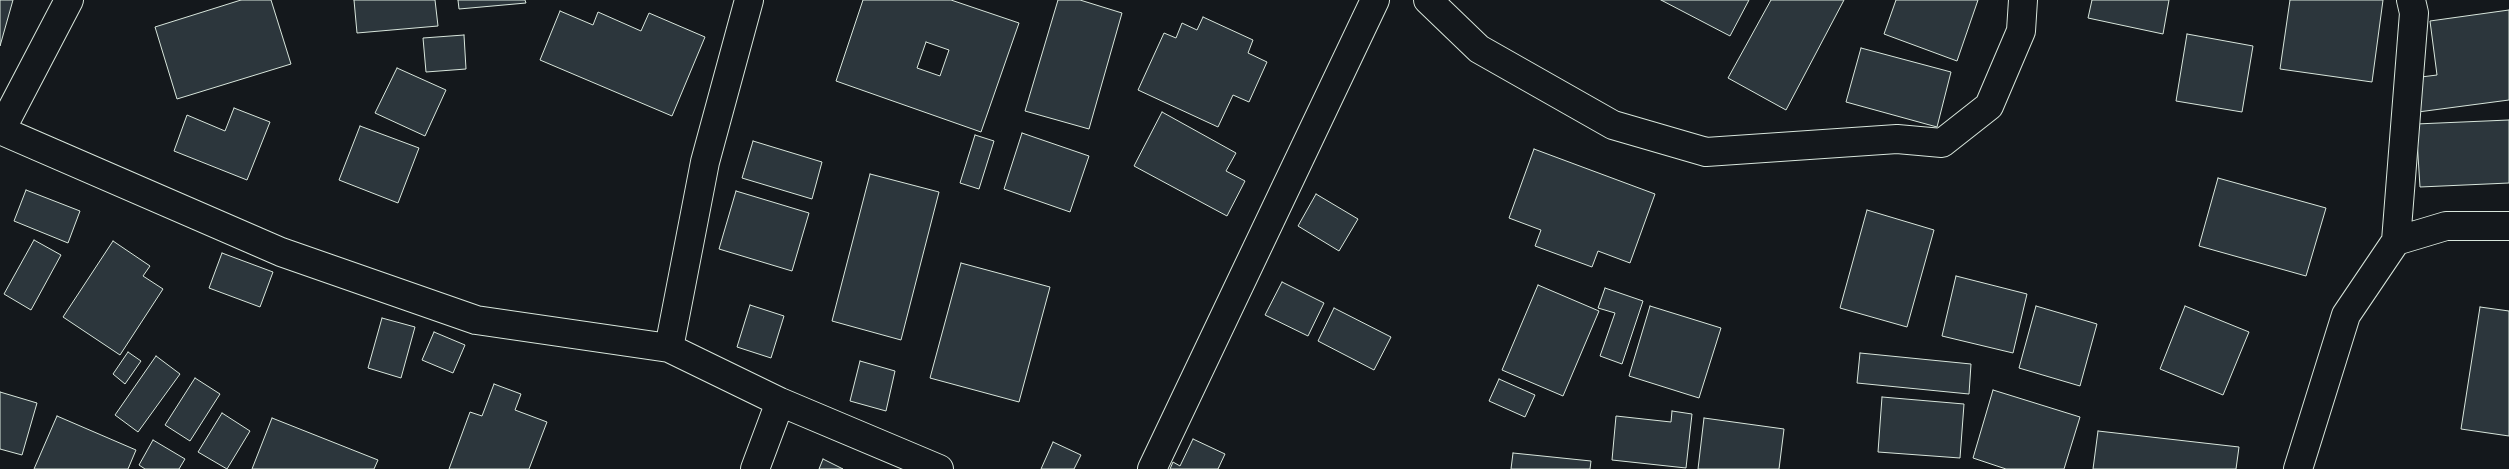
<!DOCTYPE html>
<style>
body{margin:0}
canvas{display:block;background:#14181c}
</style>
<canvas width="2509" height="469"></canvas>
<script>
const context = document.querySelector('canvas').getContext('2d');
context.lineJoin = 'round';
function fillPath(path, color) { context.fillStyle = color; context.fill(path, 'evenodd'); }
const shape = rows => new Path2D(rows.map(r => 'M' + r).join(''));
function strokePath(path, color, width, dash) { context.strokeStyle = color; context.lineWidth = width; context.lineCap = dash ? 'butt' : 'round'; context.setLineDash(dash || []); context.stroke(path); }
const building = shape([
 [0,0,13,0,0,46,0,0],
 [241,0,271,0,291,64,177,99,155,27,241,0],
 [354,0,435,0,438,26,357,33,354,0],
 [458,0,525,0,526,3,459,9,458,0],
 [863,0,951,0,1019,23,981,132,836,81,863,0],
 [926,42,949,50,940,76,917,68,926,42],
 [1058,0,1080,0,1122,13,1089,129,1025,111,1058,0],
 [1661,0,1749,0,1730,36,1661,0],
 [1771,0,1844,0,1786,110,1728,78,1771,0],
 [1896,0,1978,0,1957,61,1884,34,1896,0],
 [2092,0,2169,0,2163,34,2088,18,2092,0],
 [2290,0,2383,0,2372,82,2280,69,2290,0],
 [2509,10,2509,100,2418,112,2413,78,2437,75,2430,21,2509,10],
 [560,11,593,25,598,12,641,31,649,13,705,37,672,116,540,60,560,11],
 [1203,17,1253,40,1248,53,1267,62,1249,102,1233,95,1218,127,1138,90,1164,33,1176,38,1182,23,1197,30,1203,17],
 [2187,34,2253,46,2242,112,2176,101,2187,34],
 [464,35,466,69,426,72,423,38,464,35],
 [1861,48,1951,72,1937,127,1846,102,1861,48],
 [397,68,446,90,425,136,375,113,397,68],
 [234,108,270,122,247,180,174,151,187,115,225,131,234,108],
 [1162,112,1236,153,1226,171,1245,181,1227,216,1134,166,1162,112],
 [2509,120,2509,183,2420,187,2416,124,2509,120],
 [360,126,419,148,398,203,339,180,360,126],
 [1022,133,1089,156,1070,212,1004,189,1022,133],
 [975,135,994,141,979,189,960,183,975,135],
 [753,141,822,162,812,199,742,178,753,141],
 [1534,149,1655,194,1630,263,1598,251,1592,267,1535,246,1541,230,1509,218,1534,149],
 [870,174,939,192,901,340,832,321,870,174],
 [2218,178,2326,208,2306,276,2199,246,2218,178],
 [26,190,80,211,68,243,14,221,26,190],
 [736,191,809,213,792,271,719,249,736,191],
 [1316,194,1358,219,1339,251,1298,226,1316,194],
 [1867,210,1934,230,1907,327,1840,308,1867,210],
 [34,240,61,255,31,310,4,294,34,240],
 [113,241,150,266,143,276,163,289,120,355,63,317,113,241],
 [222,253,273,272,260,307,209,288,222,253],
 [961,263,1050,287,1019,402,930,378,961,263],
 [1956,276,2027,294,2013,353,1942,336,1956,276],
 [1282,282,1324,303,1308,336,1265,315,1282,282],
 [1538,285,1599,311,1563,396,1502,370,1538,285],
 [1605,288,1643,301,1622,364,1600,356,1615,313,1598,308,1605,288],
 [750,305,784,316,771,358,737,347,750,305],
 [1650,306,1721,328,1699,398,1629,376,1650,306],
 [2036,306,2097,324,2080,386,2019,368,2036,306],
 [2185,306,2249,332,2223,395,2160,369,2185,306],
 [2480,307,2509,311,2509,436,2461,429,2480,307],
 [1334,308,1391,337,1374,370,1318,341,1334,308],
 [382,318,415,327,401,378,368,368,382,318],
 [434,332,465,345,453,373,422,360,434,332],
 [128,352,141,361,125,384,113,374,128,352],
 [1860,353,1971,364,1969,394,1857,383,1860,353],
 [156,356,180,374,138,432,115,415,156,356],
 [860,361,895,371,886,411,850,401,860,361],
 [195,378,220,394,190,441,165,425,195,378],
 [1499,379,1535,395,1525,417,1489,401,1499,379],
 [494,384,521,394,515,410,547,422,529,469,449,469,470,412,482,416,494,384],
 [1993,390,2080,417,2064,469,2006,469,1973,458,1993,390],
 [0,392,37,403,22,455,0,449,0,392],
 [1882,397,1964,404,1960,458,1878,452,1882,397],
 [1672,411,1692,414,1686,468,1612,460,1616,416,1671,422,1672,411],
 [222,413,250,431,227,469,198,452,222,413],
 [57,416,136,450,128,469,34,469,57,416],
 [272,418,378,460,374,469,252,469,272,418],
 [1704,418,1784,429,1779,469,1698,469,1704,418],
 [2098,431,2239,447,2236,469,2093,469,2098,431],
 [1193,439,1225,454,1218,469,1170,469,1173,462,1180,466,1193,439],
 [153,440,185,459,179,469,145,469,139,465,153,440],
 [1053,442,1081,455,1074,469,1041,469,1053,442],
 [1513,453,1591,461,1590,469,1511,469,1513,453],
 [823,459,843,469,819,469,823,459]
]);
const minor = shape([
 [1428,0,1479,49,1613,125,1706,152,1897,139,1942,143,1989,106,2021,31,2023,0],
 [0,130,281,252,476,320,669,348,780,402,939,469],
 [1,130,69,0],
 [2396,241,2446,226,2509,226],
 [669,348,705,162,749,0],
 [755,469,780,402],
 [1152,469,1375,0],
 [2298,469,2346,315,2396,241,2414,13,2411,0]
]);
fillPath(building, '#2c363c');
strokePath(building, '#d8e6dc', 1);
strokePath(minor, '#d8e6dc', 30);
strokePath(minor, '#14181c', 28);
</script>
